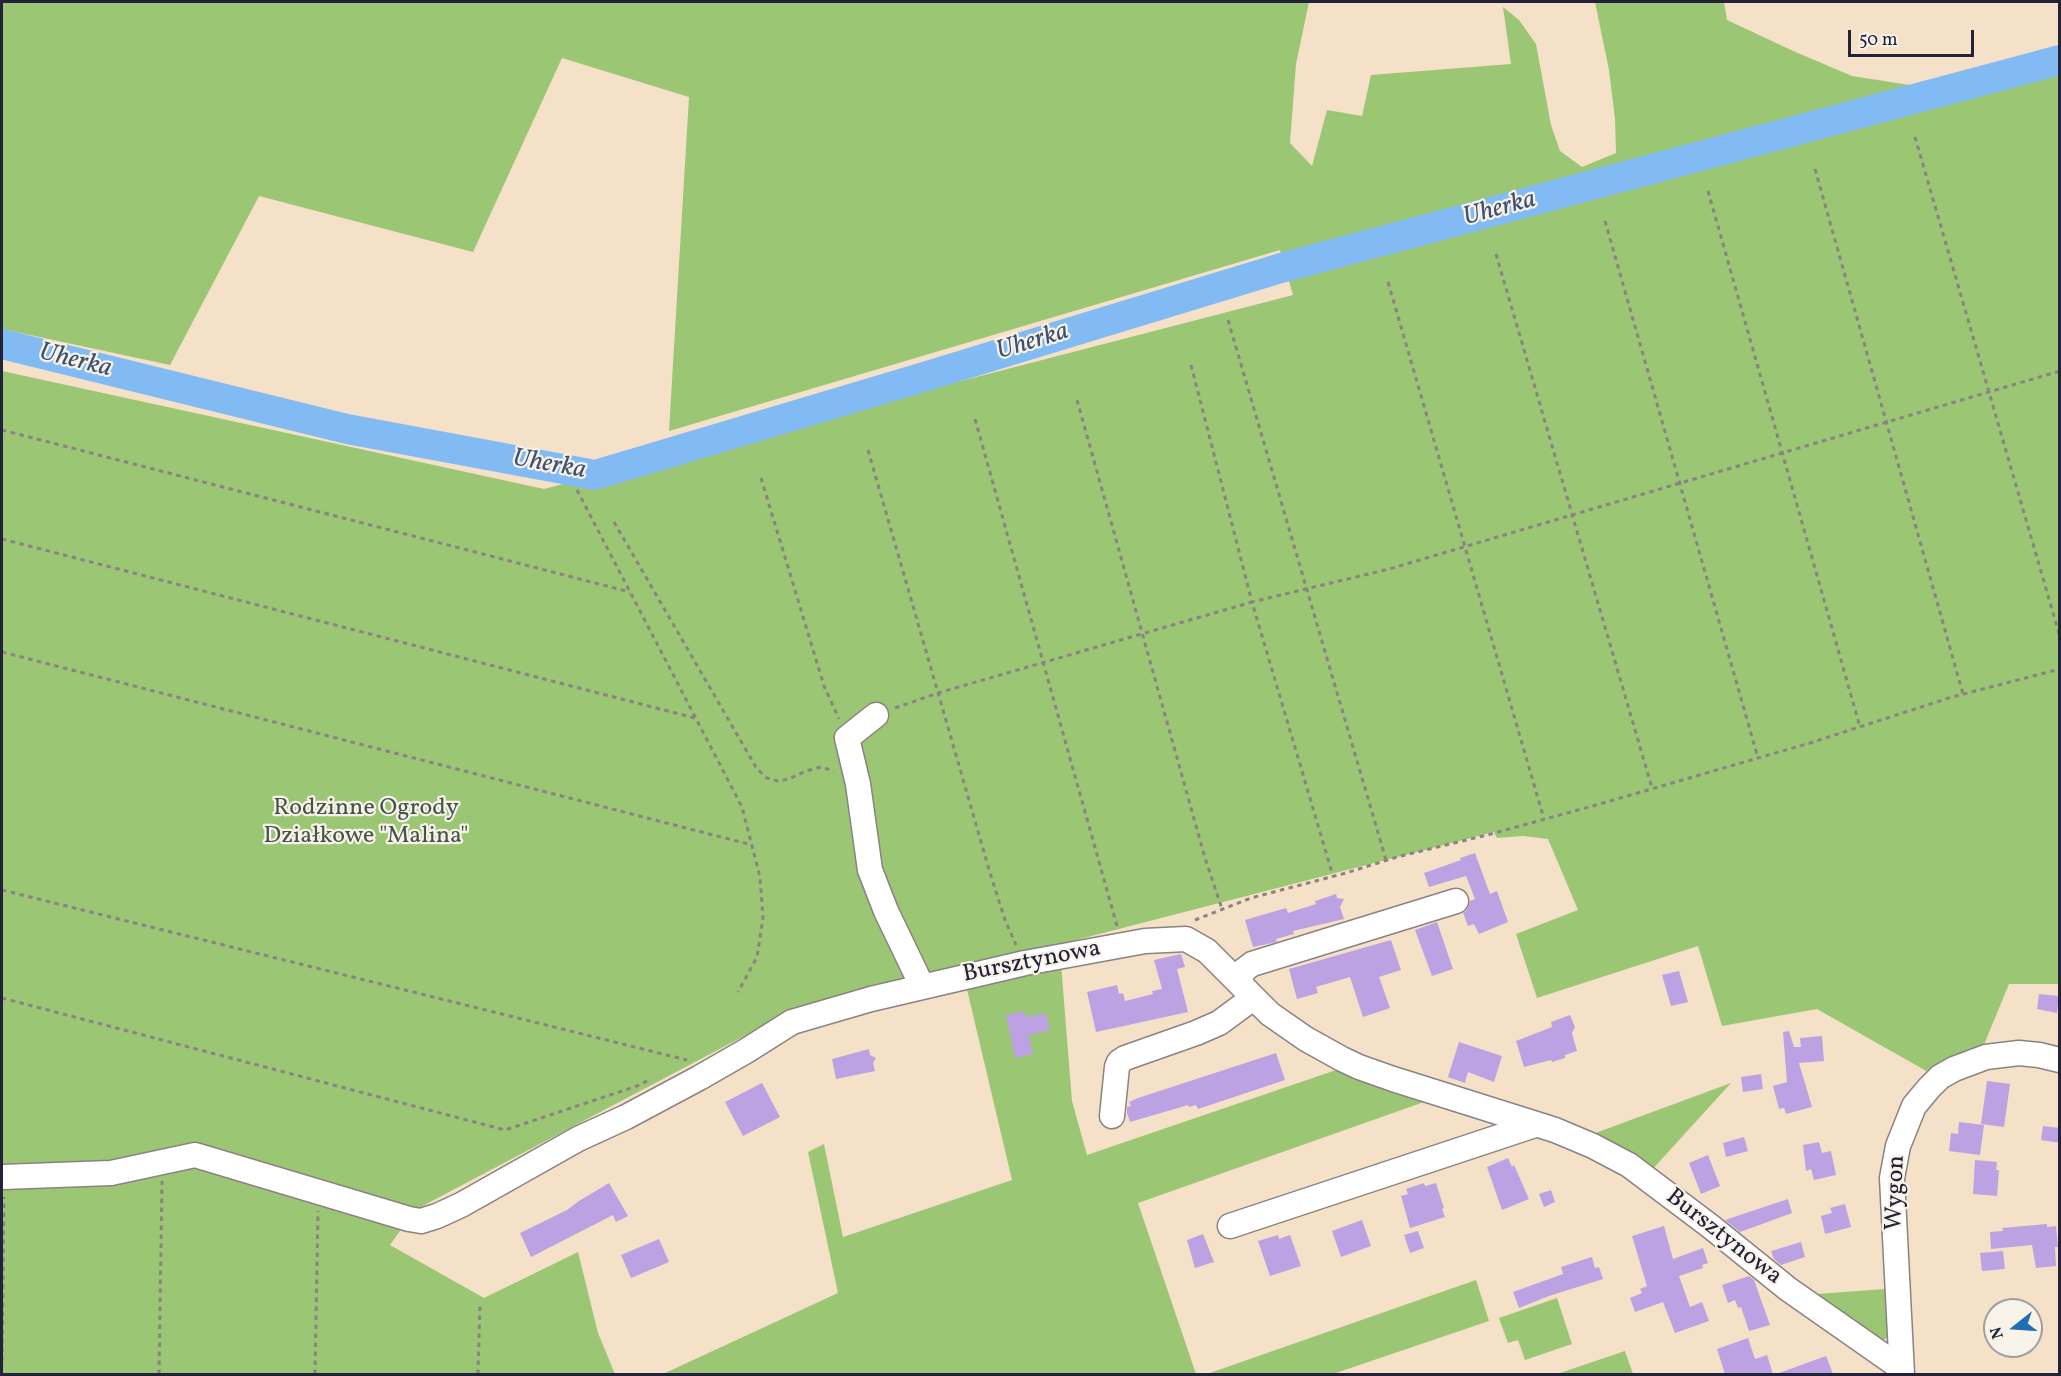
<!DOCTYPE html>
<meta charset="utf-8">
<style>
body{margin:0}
#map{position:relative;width:2061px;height:1376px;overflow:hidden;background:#f5e1c8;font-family:Vollkorn,serif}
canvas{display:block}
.frame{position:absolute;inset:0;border:3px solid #22223b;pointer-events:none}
.north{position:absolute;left:1983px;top:1298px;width:60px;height:60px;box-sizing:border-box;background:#f7f3e8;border:2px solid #a29fa3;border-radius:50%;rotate:253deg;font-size:16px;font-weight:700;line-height:24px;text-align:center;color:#22223b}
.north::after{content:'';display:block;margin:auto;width:21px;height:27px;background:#1f6fb2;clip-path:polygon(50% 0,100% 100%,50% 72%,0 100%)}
.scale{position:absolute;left:1848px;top:30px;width:126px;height:27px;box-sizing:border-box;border:3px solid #22223b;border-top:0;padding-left:8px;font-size:18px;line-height:21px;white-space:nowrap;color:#22223b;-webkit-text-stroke:4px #f7f3e8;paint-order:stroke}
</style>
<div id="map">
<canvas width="2061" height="1376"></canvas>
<div class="frame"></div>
<div class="north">N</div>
<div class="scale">50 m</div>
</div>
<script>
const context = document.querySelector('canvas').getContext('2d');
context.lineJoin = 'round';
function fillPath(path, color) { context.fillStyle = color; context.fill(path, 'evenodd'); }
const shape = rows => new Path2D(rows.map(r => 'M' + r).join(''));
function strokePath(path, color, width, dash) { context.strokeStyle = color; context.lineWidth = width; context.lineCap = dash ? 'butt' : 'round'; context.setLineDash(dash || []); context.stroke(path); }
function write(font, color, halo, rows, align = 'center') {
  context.font = font + ' Vollkorn,serif'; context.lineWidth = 4.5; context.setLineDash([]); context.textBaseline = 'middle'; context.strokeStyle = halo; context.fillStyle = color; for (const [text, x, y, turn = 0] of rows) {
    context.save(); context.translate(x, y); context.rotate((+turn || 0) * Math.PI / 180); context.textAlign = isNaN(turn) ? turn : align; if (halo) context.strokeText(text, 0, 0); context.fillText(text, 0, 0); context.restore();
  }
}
const green = shape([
 [2,2,1309,2,1296,64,1290,143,1312,166,1327,110,1362,116,1371,75,1511,64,1503,7,1519,20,1536,44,1551,125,1560,151,1582,167,1616,153,1615,119,1609,70,1595,2,1724,2,1727,20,1791,50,1852,76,1916,86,2059,46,2059,984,2009,984,1983,1047,1945,1061,1928,1072,1817,1009,1722,1026,1698,946,1537,998,1516,934,1578,910,1548,839,1523,836,1497,838,1494,832,782,1016,415,1210,390,1245,484,1298,578,1252,598,1333,615,1374,2,1374,2,371,544,489,1293,295,1280,250,669,431,689,97,562,58,473,252,259,196,170,365,2,329],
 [1061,964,1072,1101,1087,1155,1342,1068,1366,1082,1427,1101,1138,1203,1196,1374,663,1374,838,1293,808,1152,824,1144,843,1237,1012,1180,965,981],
 [1731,1083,1650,1172,1590,1135],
 [1476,1280,1489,1321,1333,1374,1207,1374],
 [1885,1289,1889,1337,1881,1341,1803,1295],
 [1557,1298,1572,1344,1525,1360,1518,1340,1508,1343,1499,1318],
 [1625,1351,1633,1374,1557,1374]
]);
const river = shape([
 [2,344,347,429,595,475,917,379,1281,268,2060,60]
]);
const building = shape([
 [1475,853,1490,894,1497,891,1508,922,1479,934,1474,924,1468,926,1463,913,1467,910,1470,901,1475,899,1466,876,1429,887,1424,873,1461,860,1460,858],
 [1336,894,1337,898,1344,899,1340,907,1344,919,1293,931,1294,934,1276,939,1277,942,1253,947,1245,920,1286,908,1288,913,1316,904,1315,901],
 [1437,922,1453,969,1432,976,1415,930],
 [1391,940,1401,970,1379,977,1390,1008,1363,1017,1350,977,1316,987,1318,993,1297,999,1289,969],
 [1181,954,1185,967,1177,969,1188,1012,1096,1032,1087,992,1117,985,1119,994,1123,993,1125,1001,1153,994,1152,991,1162,989,1154,960],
 [1679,971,1688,1002,1671,1006,1662,975],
 [2039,994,2059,996,2057,1013,2037,1009],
 [1024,1011,1026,1017,1046,1013,1050,1030,1029,1035,1033,1054,1015,1058,1006,1015],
 [1570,1015,1575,1027,1572,1033,1577,1051,1565,1055,1565,1058,1552,1062,1551,1060,1524,1067,1516,1041,1552,1027,1551,1022],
 [1789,1031,1794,1047,1801,1047,1800,1038,1822,1036,1824,1061,1799,1063,1812,1107,1786,1114,1784,1108,1779,1109,1773,1086,1787,1082,1783,1032],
 [1459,1042,1502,1056,1494,1082,1468,1072,1465,1083,1448,1077],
 [869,1049,870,1055,876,1058,873,1063,875,1071,836,1079,832,1059],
 [1276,1053,1285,1080,1198,1109,1196,1105,1189,1107,1188,1105,1130,1122,1127,1113,1127,1107,1131,1106,1129,1102,1138,1098],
 [1761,1074,1763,1089,1743,1092,1741,1077],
 [1987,1081,2010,1084,2004,1127,1981,1124],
 [762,1083,780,1117,743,1136,725,1102],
 [1959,1122,1984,1125,1980,1155,1949,1151,1951,1133,1958,1134],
 [2043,1126,2060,1128,2060,1143,2041,1140],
 [1744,1137,1748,1151,1726,1157,1723,1143],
 [1819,1142,1822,1153,1831,1151,1836,1175,1814,1180,1811,1169,1806,1171,1803,1145],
 [1708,1155,1720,1186,1701,1194,1689,1163],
 [1508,1158,1512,1167,1514,1165,1529,1199,1502,1210,1487,1167],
 [1975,1160,1997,1162,1996,1170,1999,1170,1997,1196,1973,1194],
 [609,1183,628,1216,616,1222,613,1215,531,1257,520,1233,567,1210,579,1201],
 [1424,1183,1425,1186,1436,1183,1444,1208,1442,1209,1445,1217,1410,1228,1401,1196,1408,1194,1406,1189],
 [1551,1190,1555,1202,1544,1207,1539,1194],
 [1788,1199,1792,1213,1740,1232,1725,1220],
 [1845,1204,1851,1227,1825,1234,1821,1216,1832,1213,1830,1208],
 [1362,1220,1371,1246,1341,1257,1332,1231],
 [2047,1224,2047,1227,2056,1226,2058,1247,2055,1247,2056,1266,2036,1268,2032,1245,1991,1249,1990,1232,2003,1231,2002,1228],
 [1664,1226,1673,1259,1703,1248,1708,1263,1702,1265,1703,1268,1679,1276,1690,1307,1702,1302,1709,1321,1675,1333,1663,1302,1635,1312,1630,1298,1642,1293,1640,1289,1647,1286,1632,1236],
 [1418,1231,1424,1248,1410,1253,1404,1235],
 [1203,1234,1214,1262,1195,1268,1187,1240],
 [1278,1235,1279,1239,1290,1235,1301,1266,1270,1276,1258,1241],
 [659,1239,669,1262,631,1278,621,1255],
 [1801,1242,1805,1257,1781,1265,1774,1259,1771,1251],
 [2003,1251,2005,1269,1982,1271,1980,1253],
 [1592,1257,1595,1268,1599,1267,1603,1279,1549,1296,1519,1308,1513,1292,1563,1274,1561,1267],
 [1749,1276,1754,1280,1770,1325,1749,1331,1741,1307,1738,1308,1735,1300,1728,1303,1722,1285],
 [1748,1338,1755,1359,1767,1355,1773,1374,1725,1374,1717,1349],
 [1826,1356,1833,1374,1779,1374,1779,1373]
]);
const path = shape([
 [1915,137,2060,637],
 [1815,169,1963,694],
 [1708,191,1860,727],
 [1605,221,1758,758],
 [1496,254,1652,788],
 [1388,282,1544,819],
 [1228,320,1386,860],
 [1191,365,1252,602,1389,569,2060,371],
 [1077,400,1205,858,1222,909],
 [975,419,1117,926],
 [2,430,630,592],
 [868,450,990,873,1005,920,1016,945],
 [761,478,824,686,839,719],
 [577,490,742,807,760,877,763,918,757,957,738,992],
 [614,522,757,769,767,778,778,781,789,779,806,771,821,767,834,771],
 [2,539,695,718],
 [2,652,752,845],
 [895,708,938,693,1252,602,1333,876],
 [2,890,687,1060],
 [1195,920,1251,898,1346,873,1397,857,1491,834,1596,805,1810,743,1952,697,2060,669],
 [2,998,505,1130,637,1086,649,1080],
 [2,1361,4,1197],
 [159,1374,162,1181],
 [315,1374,318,1211],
 [478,1374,480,1302]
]);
const minor = shape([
 [876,715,847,738,858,784,870,870,886,911,922,986],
 [1239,982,1244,970,1252,964,1456,901],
 [1112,1116,1117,1067,1119,1062,1125,1058,1196,1033,1219,1023,1253,998],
 [2,1177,111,1173,195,1155,409,1219,421,1221,437,1216,461,1205,578,1139,626,1117,699,1078,746,1051,792,1022,871,999,1025,963,1145,941,1186,939,1207,951,1270,1014,1306,1039,1342,1059,1359,1067,1393,1079,1555,1130,1593,1146,1629,1165,1710,1226,1788,1289,1901,1368],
 [1230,1226,1535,1125],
 [1902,1374,1892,1178,1898,1146,1914,1106,1929,1088,1940,1077,1954,1069,1986,1057,2019,1053,2039,1055,2060,1060]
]);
const parkNames = [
 ["Rodzinne Ogrody",366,810],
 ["Działkowe \"Malina\"",366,838]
];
const streetNames = [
 ["Bursztynowa",1032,963,-11],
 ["Wygon",1897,1193,-88],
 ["Bursztynowa",1723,1238,38]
];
const waterNames = [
 ["Uherka",1500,210,-15],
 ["Uherka",1033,343,-17],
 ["Uherka",75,362,14],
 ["Uherka",549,466,10]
];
fillPath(green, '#9bc674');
strokePath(river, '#82bbf3', 30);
fillPath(building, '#bca2e2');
strokePath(minor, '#8c8282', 27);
strokePath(path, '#8c8282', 3, [4.5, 4.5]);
strokePath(minor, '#fff', 24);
write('24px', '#46534c', '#f7f3e8', parkNames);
write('24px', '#22223b', '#f7f3e8', streetNames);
write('italic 26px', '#3f5072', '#f7f3e8', waterNames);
</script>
